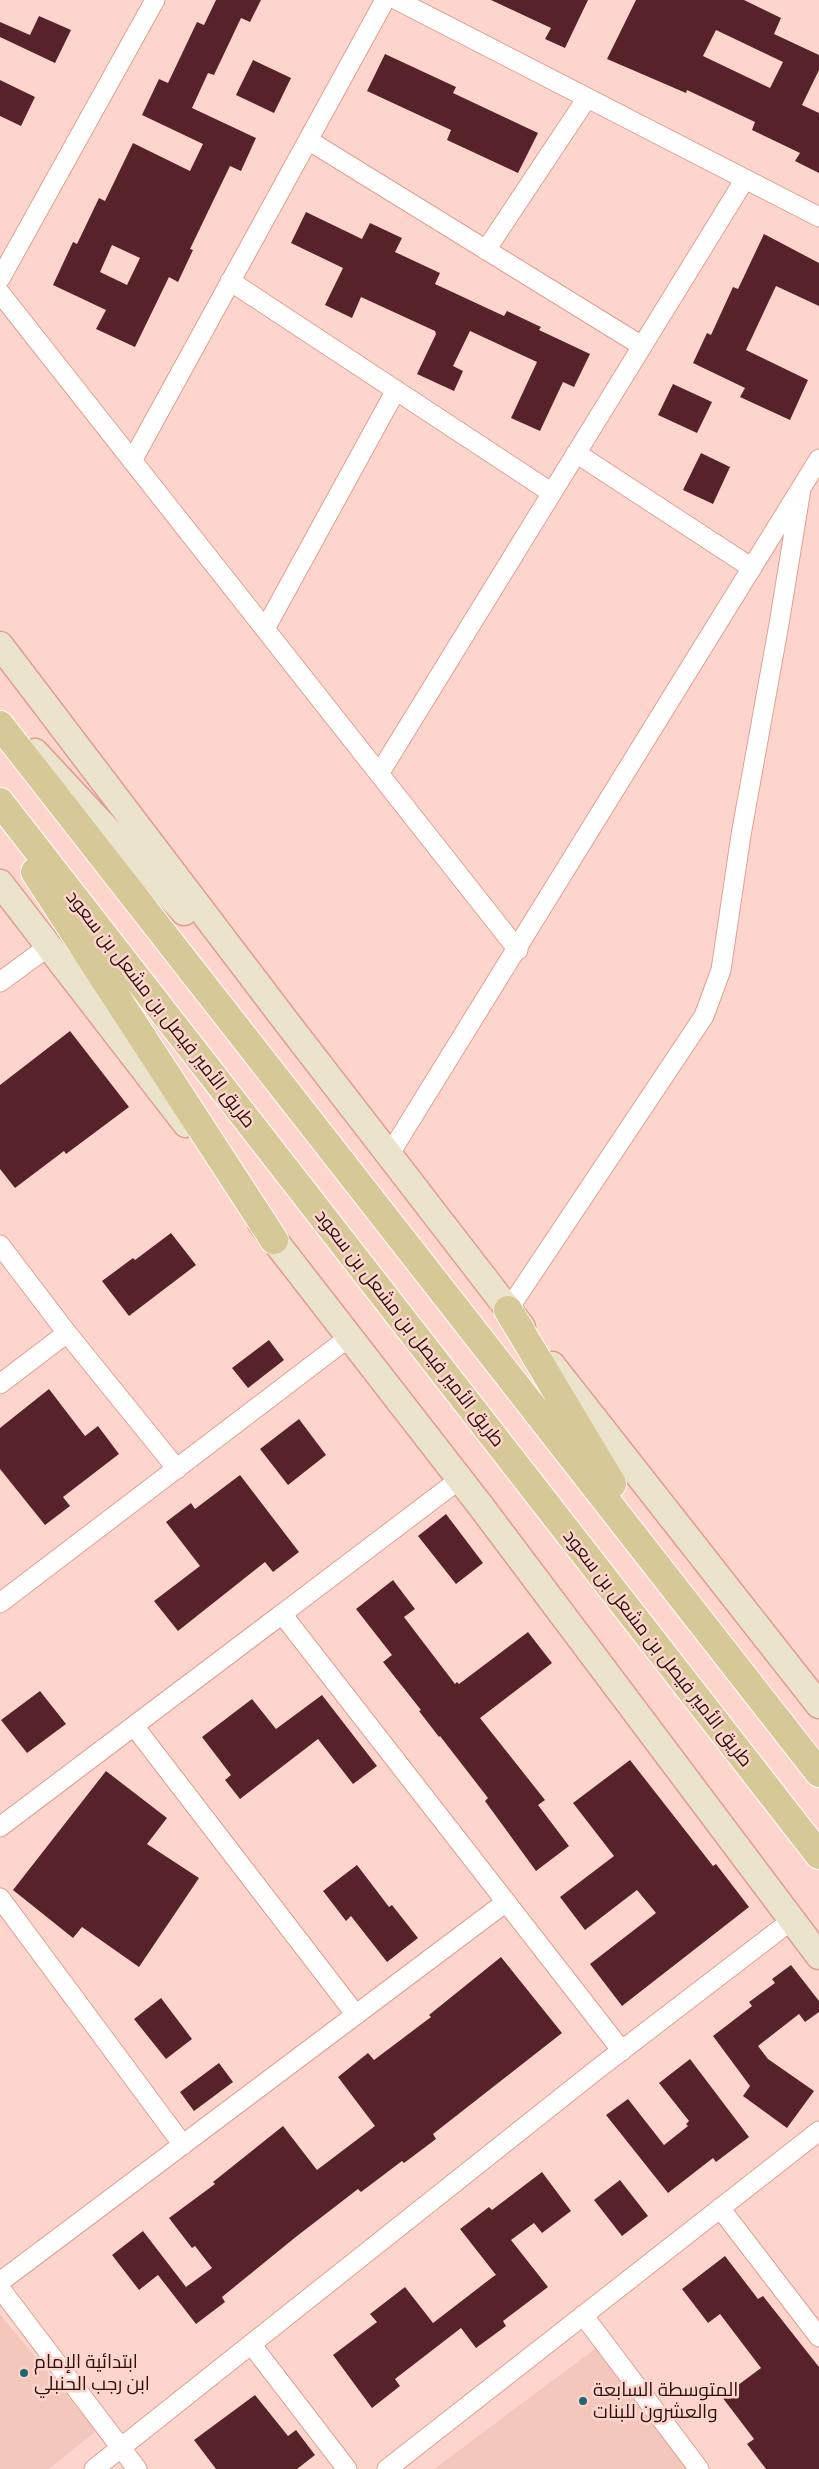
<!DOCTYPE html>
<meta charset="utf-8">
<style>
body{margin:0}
canvas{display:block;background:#fed5cc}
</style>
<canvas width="819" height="2469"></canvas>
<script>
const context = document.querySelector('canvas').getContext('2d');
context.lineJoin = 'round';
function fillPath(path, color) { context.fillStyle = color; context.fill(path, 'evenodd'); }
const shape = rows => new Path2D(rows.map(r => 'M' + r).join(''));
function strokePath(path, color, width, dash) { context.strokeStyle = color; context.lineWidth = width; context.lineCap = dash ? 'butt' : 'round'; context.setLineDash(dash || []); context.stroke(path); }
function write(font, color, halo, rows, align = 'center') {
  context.font = font + ' "Exo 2",Cairo,sans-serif'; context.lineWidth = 5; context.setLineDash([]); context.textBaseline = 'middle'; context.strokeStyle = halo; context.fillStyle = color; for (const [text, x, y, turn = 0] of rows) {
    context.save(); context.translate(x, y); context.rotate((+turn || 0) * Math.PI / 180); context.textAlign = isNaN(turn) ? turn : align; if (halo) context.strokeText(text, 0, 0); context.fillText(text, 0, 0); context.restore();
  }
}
const built = shape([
 [0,2314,96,2431,49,2469,0,2469],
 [599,2346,692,2469,434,2469]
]);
const building = shape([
 [216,0,261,0,250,22,241,18,214,75,208,73,192,108,256,138,241,171,230,166,190,249,193,250,178,282,169,277,135,347,96,329,106,310,53,285,73,242,77,244,99,198,105,201,133,143,190,171,203,144,142,115,159,79,168,83,197,22,204,25],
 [112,245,140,258,127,285,100,272],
 [491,0,588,0,565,48,545,39,551,28],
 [636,0,744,0,781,18,774,34,819,55,819,70,802,105,819,113,819,173,795,161,800,153,752,130,755,122,687,90,686,93,607,59],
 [716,30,783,62,770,88,703,56],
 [39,16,71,30,55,63,0,37,0,22,30,35],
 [385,54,456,87,453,93,538,133,518,173,447,140,451,130,367,91],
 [253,60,291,78,274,113,236,95],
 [0,80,35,97,21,126,0,116],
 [306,212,362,239,370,223,402,238,395,252,440,273,435,284,504,316,507,311,541,327,539,330,590,354,574,387,563,382,540,431,511,418,537,362,470,331,453,366,463,371,454,391,417,374,436,334,435,331,361,297,352,318,325,305,343,268,291,243],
 [764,234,819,263,819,306,776,286,746,350,808,380,790,420,740,397,745,388,693,363,707,333,711,335,733,287,738,289],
 [673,384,712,402,697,433,658,415],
 [701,453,730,467,713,504,683,490],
 [70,1031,129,1107,66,1154,64,1151,15,1188,0,1169,0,1085],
 [171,1233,196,1265,129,1316,102,1281,133,1258,135,1260],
 [269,1340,284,1360,248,1388,232,1368],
 [49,1389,85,1436,98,1426,119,1454,63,1497,70,1506,45,1525,0,1469,0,1428],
 [299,1419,326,1455,288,1485,260,1449],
 [240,1475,299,1552,273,1572,265,1562,178,1631,154,1601,200,1566,166,1522,191,1503,195,1509],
 [446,1514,483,1563,456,1584,418,1536],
 [393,1580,415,1609,404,1617,455,1684,457,1682,459,1684,528,1632,552,1663,480,1718,545,1800,538,1805,569,1846,536,1871,485,1801,488,1798,440,1736,439,1737,419,1711,421,1710,383,1662,392,1655,356,1609],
 [40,1691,66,1724,27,1753,1,1720],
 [322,1695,377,1766,353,1784,318,1739,240,1799,225,1780,231,1775,202,1737,252,1699,276,1729],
 [630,1760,713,1866,716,1864,749,1907,622,2006,590,1964,656,1913,637,1890,585,1930,560,1897,614,1856,573,1803],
 [106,1771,167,1818,147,1844,199,1878,139,1967,82,1927,73,1938,13,1890],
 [357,1865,389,1907,392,1905,418,1938,387,1962,351,1916,346,1921,323,1891],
 [501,1957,562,2033,433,2134,436,2139,404,2163,402,2161,361,2192,358,2189,297,2236,222,2297,225,2302,196,2324,158,2275,139,2290,112,2255,143,2231,186,2287,212,2268,195,2246,192,2248,169,2218,215,2184,213,2182,283,2126,317,2170,375,2126,338,2077,368,2053,374,2060,431,2017,429,2015],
 [791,1965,819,2001,819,2012,805,2022,799,2014,758,2046,768,2059,814,2091,787,2128,743,2096,750,2086,713,2036,752,2006,749,2002,775,1983,772,1979],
 [161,1998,192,2039,166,2059,134,2019],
 [690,2059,749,2137,716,2162,713,2158,668,2193,606,2115,628,2099,664,2145,688,2126,686,2124,689,2121,659,2083],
 [219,2063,233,2082,194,2111,180,2092],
 [542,2172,571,2211,542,2233,534,2223,511,2240,548,2287,503,2321,506,2326,476,2348,461,2328,395,2379,400,2386,372,2408,333,2355,377,2322,370,2314,405,2287,433,2323,494,2276,496,2275,460,2229,489,2207,492,2210],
 [620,2180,648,2216,622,2236,594,2200],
 [725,2256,758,2299,763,2296,819,2367,819,2469,766,2469,747,2444,754,2439,722,2397,761,2368,720,2314,708,2323,682,2289],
 [255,2395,288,2436,296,2430,315,2455,297,2469,216,2469,194,2440]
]);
const minor = shape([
 [397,0,819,217],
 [308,140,642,346],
 [486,250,587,98],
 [0,279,155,0],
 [230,281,552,493],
 [0,293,518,950],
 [576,453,752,568],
 [132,461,385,0],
 [265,629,396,390],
 [379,774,745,179],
 [0,982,49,946],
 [389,1155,819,459],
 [0,1245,67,1333],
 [508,1310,704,1016,721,970,741,835,779,624,801,489],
 [0,1384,67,1333,177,1469],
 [460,1479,282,1614,622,2051],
 [0,1603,352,1335],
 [134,1726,356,2015],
 [0,1827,282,1614],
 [0,1898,183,2145],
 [720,2208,819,2337],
 [0,2282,506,1902],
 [0,2288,137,2469],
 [583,2315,699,2469],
 [251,2344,347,2469],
 [94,2469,595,2071,792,1920],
 [387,2469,819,2131]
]);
const secondary = shape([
 [0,645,285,1020,522,1327],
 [35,752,184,912],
 [0,883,186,1124],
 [261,1223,480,1505,819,1956],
 [552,1365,819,1705]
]);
const primary = shape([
 [0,725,819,1773],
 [0,802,819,1855],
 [35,872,274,1240],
 [508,1310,612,1484]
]);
const markers = [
 [24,2373,5,"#1e6774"],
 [583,2401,5,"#1e6774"]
];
const streetNames = [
 ["طريق الأمير فيصل بن مشعل بن سعود",161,1009,52],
 ["طريق الأمير فيصل بن مشعل بن سعود",410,1328,52],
 ["طريق الأمير فيصل بن مشعل بن سعود",658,1648,52]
];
const poiNames = [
 ["ابتدائية الإمام",34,2362],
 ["ابن رجب الحنبلي",34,2384],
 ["المتوسطة السابعة",593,2390],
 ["والعشرون للبنات",593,2412]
];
fillPath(built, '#f4c7bd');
fillPath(building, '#58222b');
strokePath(minor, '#de9f91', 21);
strokePath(secondary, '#de9f91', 29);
strokePath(primary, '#fff', 30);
strokePath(minor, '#fff', 19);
strokePath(secondary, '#ebe3cb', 26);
strokePath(primary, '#d7c898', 28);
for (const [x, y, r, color] of markers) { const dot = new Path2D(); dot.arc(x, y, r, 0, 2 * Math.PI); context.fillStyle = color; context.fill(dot); strokePath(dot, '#fed5cc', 2); }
write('19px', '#2a130e', '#fed5cc', streetNames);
write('19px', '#2a130e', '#fed5cc', poiNames, 'left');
</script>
